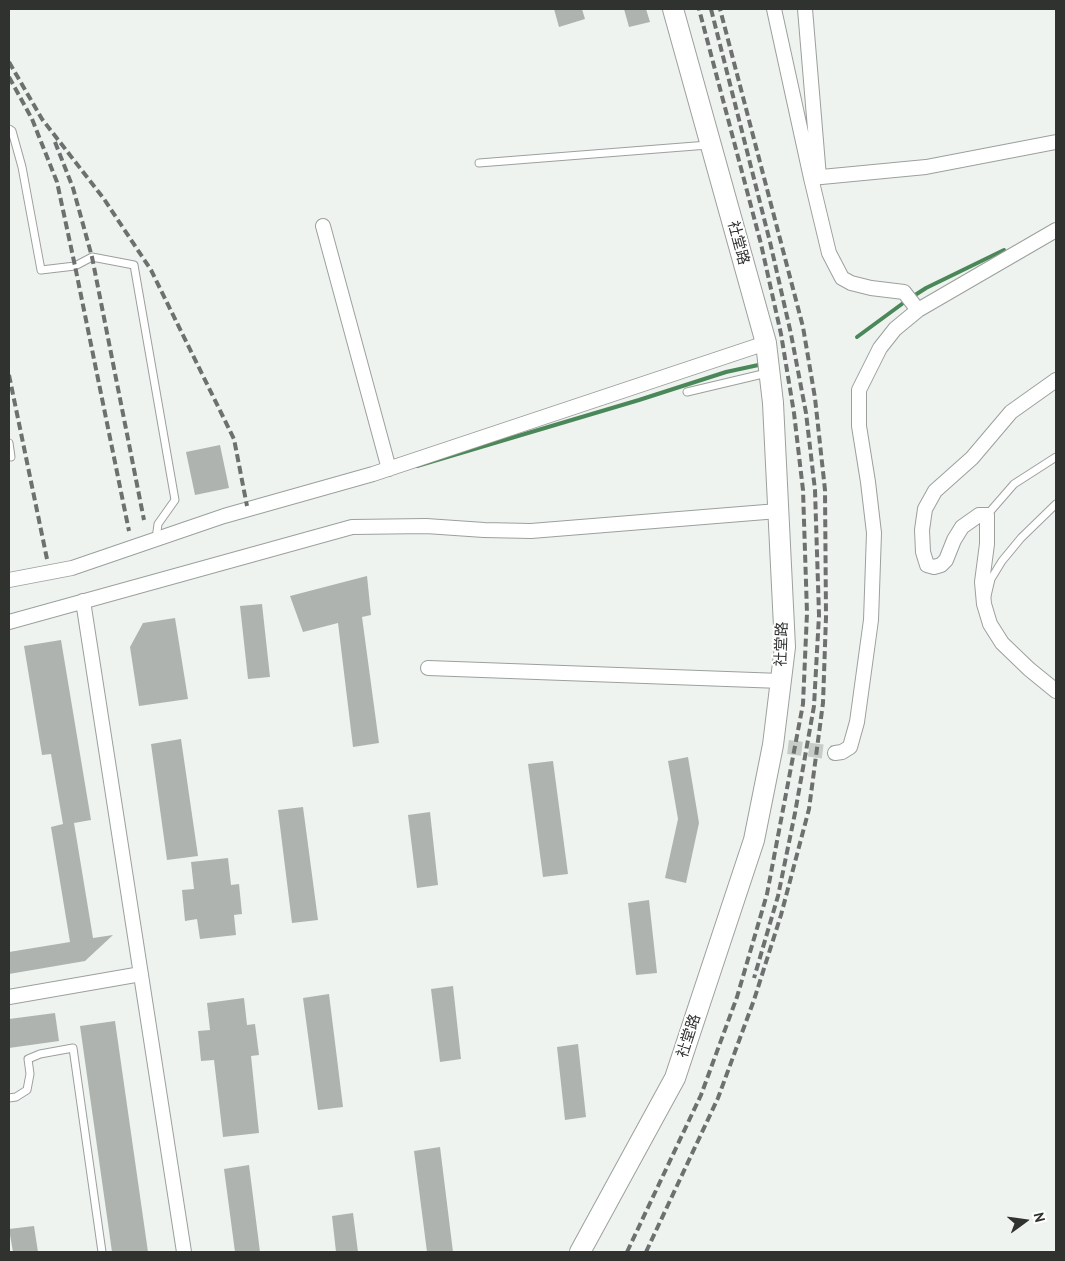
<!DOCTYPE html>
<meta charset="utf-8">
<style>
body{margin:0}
#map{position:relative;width:1065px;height:1261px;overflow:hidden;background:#eef3ef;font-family:"PT Sans",sans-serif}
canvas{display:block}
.frame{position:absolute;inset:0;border:10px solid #303230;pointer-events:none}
.north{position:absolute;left:1000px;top:1196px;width:50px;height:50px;-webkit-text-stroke:4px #fff;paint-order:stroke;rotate:76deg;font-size:14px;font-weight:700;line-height:20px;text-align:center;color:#303230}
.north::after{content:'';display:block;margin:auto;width:18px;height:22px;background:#303230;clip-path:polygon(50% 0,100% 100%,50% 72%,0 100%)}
</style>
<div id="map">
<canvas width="1065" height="1261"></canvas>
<div class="frame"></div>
<div class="north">N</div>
</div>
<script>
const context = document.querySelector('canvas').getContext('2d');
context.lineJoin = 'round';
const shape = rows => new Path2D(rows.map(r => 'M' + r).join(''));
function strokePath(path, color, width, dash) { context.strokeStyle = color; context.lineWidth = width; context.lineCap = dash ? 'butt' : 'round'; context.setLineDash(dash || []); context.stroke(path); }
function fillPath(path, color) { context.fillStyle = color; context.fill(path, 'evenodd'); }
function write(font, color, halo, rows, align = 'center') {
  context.font = font + ' "PT Sans","Noto Sans SC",sans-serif'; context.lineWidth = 4; context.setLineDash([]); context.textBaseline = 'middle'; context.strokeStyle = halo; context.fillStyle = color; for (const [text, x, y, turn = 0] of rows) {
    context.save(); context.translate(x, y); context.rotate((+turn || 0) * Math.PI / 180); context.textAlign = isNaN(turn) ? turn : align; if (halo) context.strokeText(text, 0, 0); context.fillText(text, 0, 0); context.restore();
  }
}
const stream = shape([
 [912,297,926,288,1004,250],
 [857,337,906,301],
 [417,466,639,400,726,372,763,364]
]);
const building = shape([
 [554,9,582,9,585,19,559,27],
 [624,9,646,9,650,22,629,27],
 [220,445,229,488,195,495,186,452],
 [367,576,371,615,362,617,379,743,353,747,338,623,303,632,290,596],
 [262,604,270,677,248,679,240,606],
 [175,618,188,699,139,706,130,647,143,623],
 [61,640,91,820,74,823,93,938,113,935,85,961,9,974,9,952,70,942,51,827,63,824,51,754,42,755,24,646],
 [181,739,198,856,167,860,151,744],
 [688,757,699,823,686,883,665,878,678,819,668,761],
 [553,761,568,874,543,877,528,764],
 [303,807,318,920,292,923,278,810],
 [430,812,438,885,417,888,408,815],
 [228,858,231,885,239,884,242,914,234,915,236,935,200,939,197,919,185,921,182,890,194,889,191,862],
 [649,900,657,973,636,975,628,903],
 [453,986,461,1059,440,1062,431,989],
 [329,994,343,1107,318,1110,303,998],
 [244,998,247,1025,255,1024,259,1055,251,1056,259,1133,223,1137,214,1060,201,1061,198,1031,210,1030,207,1003],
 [55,1013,59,1041,9,1048,9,1019],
 [115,1021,148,1252,112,1252,80,1026],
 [578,1044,586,1117,565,1120,557,1047],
 [440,1147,453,1252,427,1252,414,1151],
 [249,1165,260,1252,235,1252,224,1169],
 [353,1213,358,1252,336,1252,332,1216],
 [34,1226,38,1252,13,1252,9,1229]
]);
const streetTunnel = shape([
 [788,747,835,753]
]);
const lane = shape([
 [9,129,12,131,22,167,41,270,75,266,92,257,134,265,175,500,158,524,156,539],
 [479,163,708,145],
 [687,392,767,373],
 [9,443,11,457],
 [987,515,1014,484,1056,457],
 [987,596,991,579,1002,561,1021,538,1056,504],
 [9,1098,16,1097,27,1090,30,1074,28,1059,40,1054,73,1048,102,1252]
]);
const street = shape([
 [774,9,811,178],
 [805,9,819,177],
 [323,226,389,469],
 [918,310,904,292,871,288,851,283,842,278,829,253,811,178,926,167,1056,142],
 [1056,380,1011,412,972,458,935,491,925,509,922,530,923,552,927,565,934,567,941,565,946,560,954,540,962,527,979,515,987,515,987,544,982,582,984,604,990,624,1002,643,1029,669,1056,691],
 [9,580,72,568,224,516,373,474,766,343],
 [83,601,184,1252],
 [9,622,352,527,426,526,484,530,531,531,778,511],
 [428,668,781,681],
 [835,753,842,752,850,747,857,722,871,620,874,533,868,482,859,426,859,390,880,348,895,329,918,310,1056,230],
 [9,997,141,974]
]);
const secondary = shape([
 [580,1252,675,1078,754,840,773,745,785,647,773,403,766,343,673,9]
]);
const rail = shape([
 [711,9,770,242,791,334,806,413,815,490,819,615,814,706,795,813,778,896,754,978],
 [9,62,42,119,104,199,151,270,234,439,247,506],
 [9,77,32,119,57,182,75,266,129,531],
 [55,142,73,188,92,257,144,520],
 [9,375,47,559],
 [627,1252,701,1095,737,997,767,894,803,704,807,613,803,490,794,413,781,334,761,244,699,9],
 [646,1252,718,1098,754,1000,781,915,809,809,823,703,826,617,825,490,815,398,803,327,720,9]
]);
const streetNames = [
 ["社堂路",738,243,75],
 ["社堂路",782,644,-88],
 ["社堂路",689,1036,-72]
];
strokePath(stream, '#4b8859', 4);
fillPath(building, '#afb3af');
strokePath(streetTunnel, '#c8ccc9', 14, [14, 7]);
strokePath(lane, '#9ca09c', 9);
strokePath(street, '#9ca09c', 16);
strokePath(secondary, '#9ca09c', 22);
strokePath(lane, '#fff', 7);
strokePath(street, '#fff', 14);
strokePath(secondary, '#fff', 20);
strokePath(rail, '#6d706e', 4, [8, 4]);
write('15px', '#303230', '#fff', streetNames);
</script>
